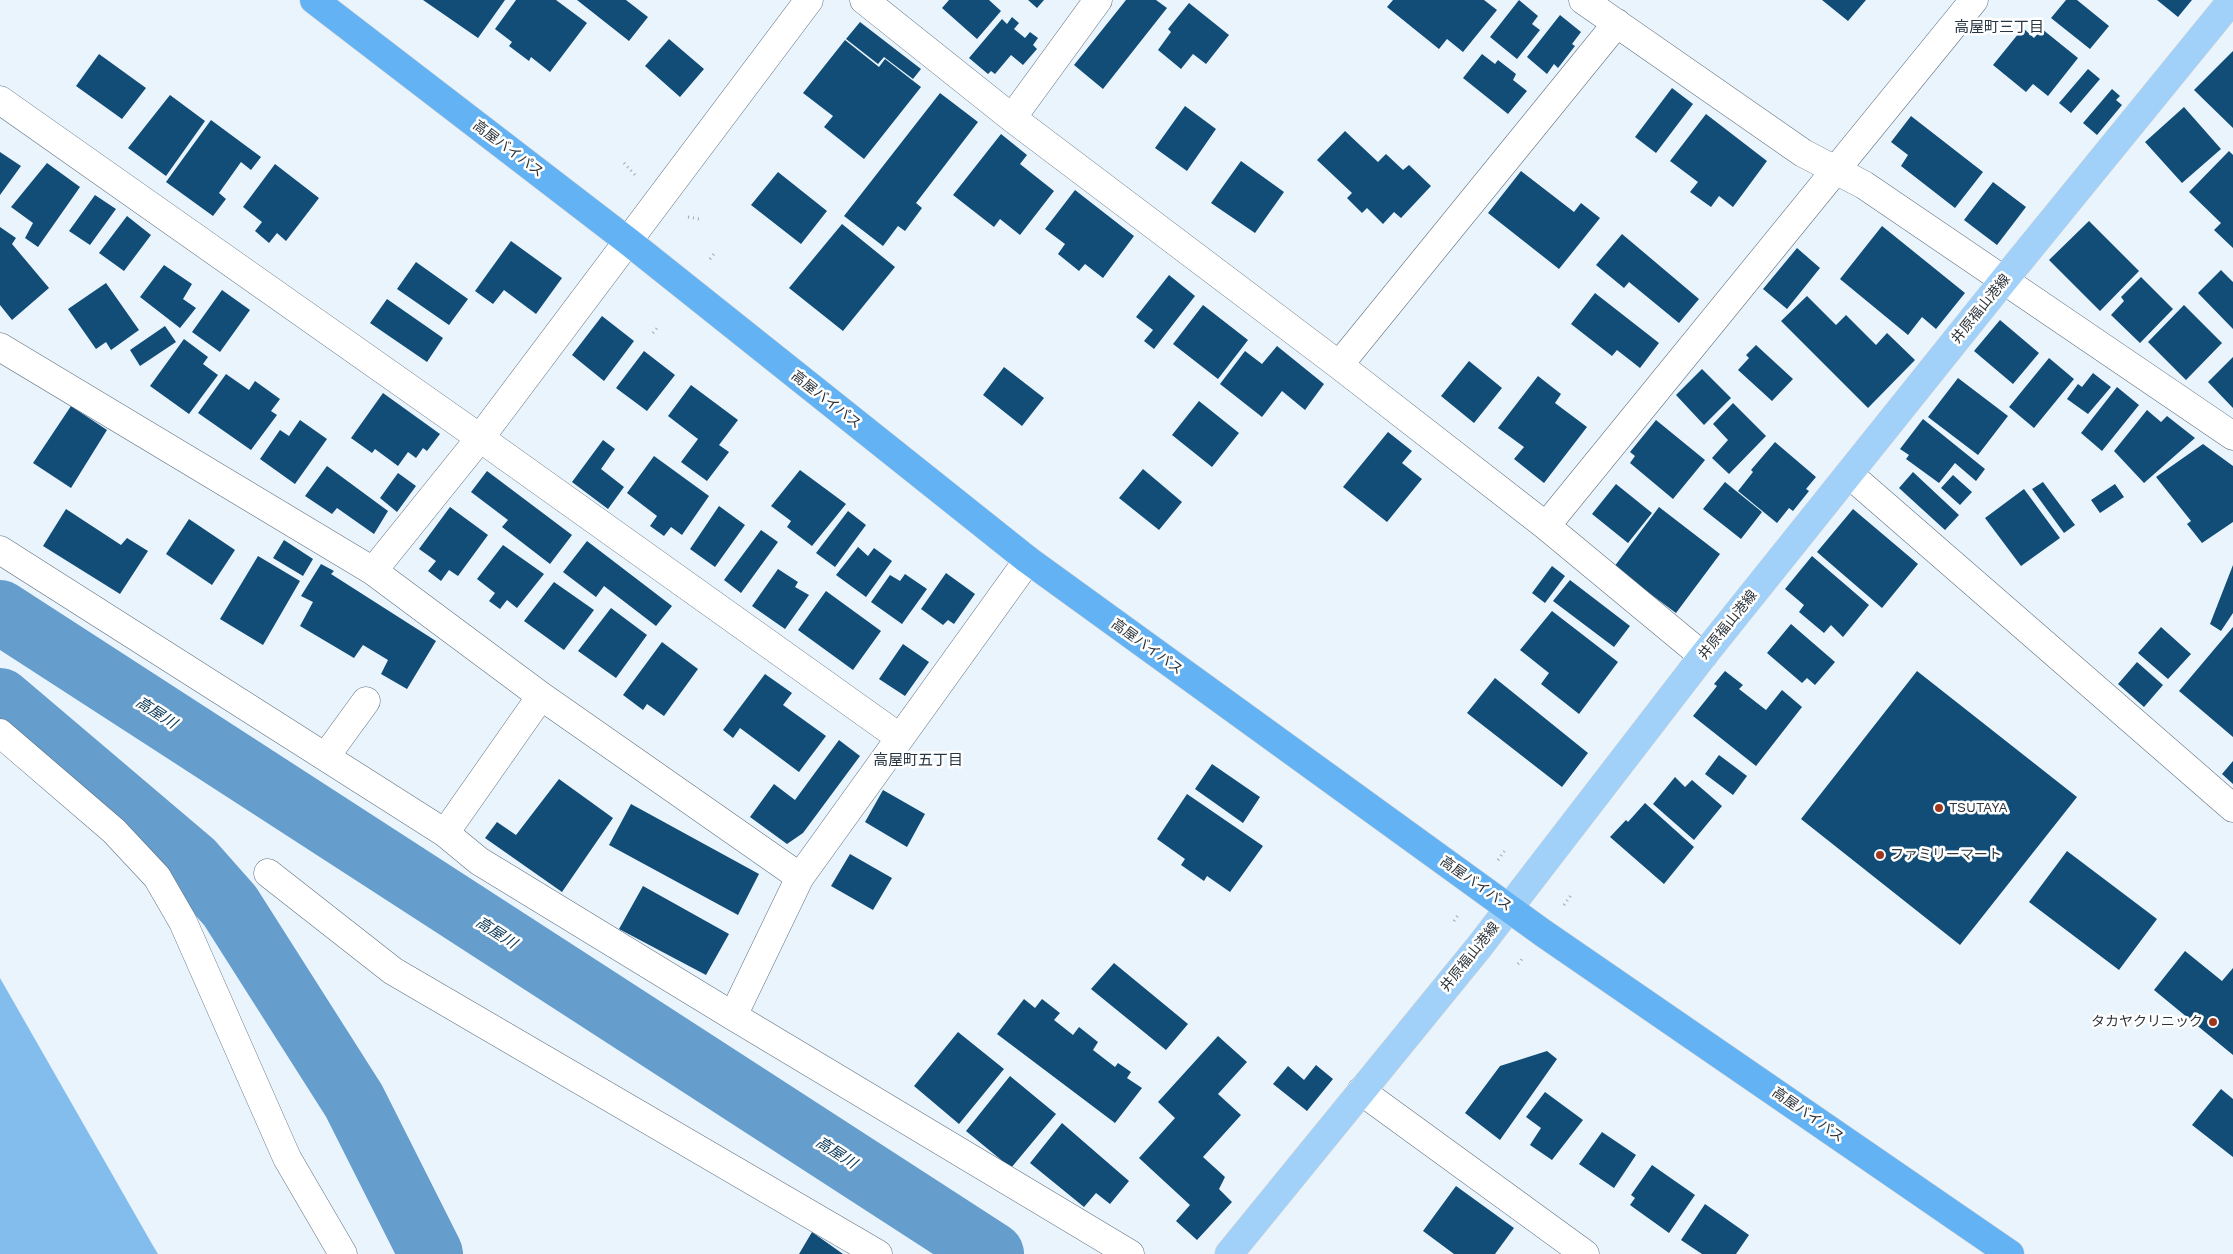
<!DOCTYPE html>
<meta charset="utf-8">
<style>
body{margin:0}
canvas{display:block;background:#e9f4fd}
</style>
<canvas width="2233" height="1254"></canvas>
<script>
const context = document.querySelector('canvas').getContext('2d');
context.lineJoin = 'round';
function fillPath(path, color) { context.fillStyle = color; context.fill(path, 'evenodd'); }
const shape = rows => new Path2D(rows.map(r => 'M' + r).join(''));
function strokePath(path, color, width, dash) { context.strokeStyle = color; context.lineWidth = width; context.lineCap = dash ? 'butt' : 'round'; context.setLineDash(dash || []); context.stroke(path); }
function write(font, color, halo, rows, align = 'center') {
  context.font = font + ' "Work Sans","Noto Sans JP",sans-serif'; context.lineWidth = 5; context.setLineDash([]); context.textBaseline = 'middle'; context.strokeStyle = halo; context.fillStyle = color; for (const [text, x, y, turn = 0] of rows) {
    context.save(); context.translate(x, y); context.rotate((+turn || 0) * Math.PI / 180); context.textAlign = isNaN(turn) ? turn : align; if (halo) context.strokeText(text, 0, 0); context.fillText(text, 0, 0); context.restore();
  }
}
const forest = shape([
 [0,978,152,1244,158,1254,0,1254]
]);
const river = shape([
 [0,612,992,1254],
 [0,700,192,863,230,906,354,1101,431,1254]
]);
const building = shape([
 [423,0,505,0,478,38],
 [516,0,556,0,587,23,550,72,531,57,529,61,509,46,512,42,495,29],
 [577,0,626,0,648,17,629,41],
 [949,0,989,0,1001,11,977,39,942,8],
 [1028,0,1044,0,1037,8],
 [1126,0,1156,0,1167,8,1103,89,1074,65],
 [1393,0,1484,0,1497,10,1463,52,1447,39,1439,49,1387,7],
 [1519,0,1538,16,1532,24,1540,30,1517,59,1490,37],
 [1822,0,1866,0,1848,21],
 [2066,0,2077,0,2109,26,2090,49,2051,18],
 [2157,0,2192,0,2178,17],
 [1189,3,1229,35,1206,64,1193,54,1181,69,1158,50,1171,32,1168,29],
 [1560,15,1581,32,1572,44,1575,46,1558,68,1554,64,1547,74,1527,57],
 [1012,17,1019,23,1014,29,1025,38,1030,32,1038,38,1033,45,1037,49,1023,65,1011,55,995,74,991,71,988,74,969,58,1002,19,1007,24],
 [860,22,921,69,913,79,884,57,878,64,846,39],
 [2023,28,2034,38,2042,29,2078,58,2048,96,2033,84,2026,92,1993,65],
 [669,39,704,69,680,97,645,66],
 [845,40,879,67,885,59,921,87,864,159,824,127,833,116,803,93],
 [2233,51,2233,128,2194,90],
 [99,54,146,88,122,119,76,86],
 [1482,54,1495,64,1498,60,1516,74,1513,80,1527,91,1508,114,1463,78],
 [2088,69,2100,79,2071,113,2059,103],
 [1672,88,1693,104,1656,153,1635,137],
 [2112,89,2120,96,2116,100,2122,105,2097,135,2083,123],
 [940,93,978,122,916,203,922,208,905,231,898,226,883,246,844,216],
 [170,95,205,121,166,176,128,148],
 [1185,106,1216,129,1187,171,1155,148],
 [2184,107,2221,149,2182,183,2145,142],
 [1706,114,1767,161,1733,207,1719,196,1711,207,1690,192,1698,182,1670,161],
 [1911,116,1983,172,1955,208,1901,166,1908,155,1891,142],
 [211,120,261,157,251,170,241,162,219,193,226,199,213,216,166,182],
 [1345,131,1378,162,1386,154,1403,170,1409,165,1431,186,1401,218,1394,212,1383,224,1367,208,1362,213,1347,198,1352,193,1317,160],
 [1001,134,1027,155,1020,164,1054,191,1020,235,1000,219,994,227,953,195],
 [2229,151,2233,155,2233,248,2214,230,2221,223,2189,192],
 [0,152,21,166,0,195],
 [1241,161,1284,192,1255,233,1211,203],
 [47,163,80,187,38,247,25,238,33,223,11,207],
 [275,164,319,198,286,241,277,233,269,243,255,231,262,222,243,207],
 [1521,171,1574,212,1581,203,1600,218,1559,269,1488,213],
 [778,172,827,211,801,244,751,205],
 [1993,182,2026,207,1997,245,1964,220],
 [1075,190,1134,236,1103,278,1085,264,1079,271,1058,254,1065,244,1045,229],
 [95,195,116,209,90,245,69,231],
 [127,216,151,235,124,271,99,253],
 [2089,221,2139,271,2100,311,2049,260],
 [842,224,895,267,843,331,789,288],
 [1882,226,1965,293,1936,329,1922,317,1908,335,1840,279],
 [0,227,16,238,12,244,49,288,12,320,0,305],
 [1622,234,1699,299,1679,323,1629,282,1624,288,1596,265],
 [511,241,562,278,536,314,504,290,493,304,475,291],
 [1797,248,1820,268,1787,309,1763,289],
 [416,262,468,299,449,325,397,289],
 [164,265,192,284,183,299,196,308,180,328,140,297],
 [2221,270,2233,282,2233,329,2198,293],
 [1169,275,1195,296,1154,349,1144,341,1153,330,1136,317],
 [2141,277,2173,309,2140,343,2111,315,2124,301,2121,297],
 [106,283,139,330,111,350,106,342,96,349,68,309],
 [222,290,250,310,220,352,192,332],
 [1595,293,1659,343,1640,368,1617,350,1612,356,1571,324],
 [1807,296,1836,325,1846,315,1876,345,1887,333,1915,360,1868,408,1781,321],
 [387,299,443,338,427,362,370,323],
 [1203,305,1248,340,1218,379,1173,344],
 [2184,305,2222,343,2186,380,2148,342],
 [602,316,634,341,604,381,572,355],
 [2000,320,2039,353,2013,384,1974,351],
 [165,326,176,342,140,366,130,350],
 [184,339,208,357,203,364,218,375,189,414,150,386],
 [1756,345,1793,379,1772,401,1738,370,1749,358,1746,355],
 [1277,346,1324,384,1305,410,1282,391,1262,417,1220,384,1245,351,1262,364],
 [644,351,675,375,647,411,616,388],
 [2233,357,2233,408,2208,382],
 [2049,358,2074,379,2034,428,2009,407],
 [1469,361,1502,388,1474,423,1441,396],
 [1004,367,1044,398,1022,426,983,395],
 [1702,369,1731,398,1704,425,1676,395],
 [2093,373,2111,387,2088,414,2067,399,2078,384,2082,387],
 [226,374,249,390,255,381,280,399,271,411,277,415,251,450,198,413],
 [1538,376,1561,394,1555,403,1587,427,1544,483,1514,459,1524,447,1498,428],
 [1958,378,2008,416,1978,455,1928,417],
 [691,385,738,420,719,445,729,452,707,481,681,462,698,439,668,416],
 [2117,387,2139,405,2102,451,2081,433],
 [383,393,440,434,427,451,423,448,416,458,408,452,398,466,375,449,372,453,351,438],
 [1199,401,1239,433,1212,467,1172,435],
 [1733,403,1766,436,1729,474,1712,458,1728,440,1713,424],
 [71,406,107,430,71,488,33,463],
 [2147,410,2161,422,2167,416,2195,438,2144,483,2114,451],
 [1923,419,1985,469,1976,481,1955,463,1939,483,1906,459,1909,455,1900,449],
 [300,420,327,439,295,484,260,459,280,430,289,436],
 [1656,420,1705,460,1673,499,1630,463,1635,456,1630,452],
 [1388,432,1412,451,1402,463,1422,479,1387,522,1343,487],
 [603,440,615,449,601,469,624,487,608,509,572,482],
 [1775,442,1816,477,1806,489,1809,491,1793,511,1789,508,1777,523,1738,491,1753,472,1751,470],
 [2203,444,2233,466,2233,522,2202,543,2187,524,2191,521,2156,477],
 [654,456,709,496,682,535,671,527,664,536,650,526,657,516,627,493],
 [327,466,388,511,374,534,337,508,332,514,305,496],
 [1143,469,1182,502,1159,530,1119,498],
 [800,470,846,504,812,546,787,527,791,521,771,506],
 [487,471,572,535,550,564,502,527,508,520,471,492],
 [1913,472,1959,515,1945,530,1899,488],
 [398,473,416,486,397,512,380,498],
 [1953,475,1972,492,1960,505,1941,488],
 [1725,482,1762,512,1741,539,1703,509],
 [2043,482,2075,525,2064,533,2032,489],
 [1616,484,1652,513,1628,543,1592,514],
 [2115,484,2124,497,2100,513,2091,500],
 [2024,489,2060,538,2021,566,1985,518],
 [719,506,745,525,715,567,690,549],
 [450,507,488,535,458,576,449,570,441,581,428,571,436,561,419,549],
 [1659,507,1720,554,1676,613,1614,567],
 [66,509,121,545,127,538,148,551,120,594,43,546],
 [1853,509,1918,564,1882,608,1817,552],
 [848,511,866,525,835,567,816,553],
 [189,519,235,550,212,585,166,554],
 [761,530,778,542,741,593,724,580],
 [284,540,313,559,303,576,273,558],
 [587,541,672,606,656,626,604,586,596,597,563,572],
 [503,545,544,574,517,608,507,600,500,609,489,601,495,593,477,579],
 [858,547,868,556,874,548,892,561,866,597,836,575],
 [258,556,300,581,263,645,220,619],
 [1812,556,1869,605,1843,637,1831,625,1824,633,1799,612,1804,605,1785,589],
 [321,564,334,571,331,574,436,641,407,689,381,674,388,660,363,645,354,658,300,626,313,602,301,596],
 [2233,565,2233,613,2221,631,2210,624],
 [1552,566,1565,576,1545,603,1532,593],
 [778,569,798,582,795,587,809,595,785,629,752,606],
 [946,573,975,594,954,624,948,620,943,625,921,609],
 [905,574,927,589,902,624,871,602,890,575,900,581],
 [1570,580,1630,626,1614,647,1553,601],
 [554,582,594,610,564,650,524,621],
 [826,591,881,631,853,670,798,630],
 [611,608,647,635,616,678,578,651],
 [1552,611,1618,662,1579,714,1541,684,1549,673,1520,650],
 [1791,624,1835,662,1815,685,1807,678,1802,683,1767,653],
 [2161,627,2191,654,2168,679,2138,653],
 [2233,627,2233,737,2179,691],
 [662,642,698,669,664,716,647,704,643,710,623,695],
 [903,644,929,662,905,696,879,679],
 [2137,662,2163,685,2144,707,2118,684],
 [1725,671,1743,685,1739,689,1766,710,1782,690,1802,707,1756,766,1693,716,1717,686,1714,684],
 [1917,671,2077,797,1960,945,1801,819],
 [765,674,792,693,783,705,826,736,799,772,740,728,733,738,723,730],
 [1495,678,1588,753,1562,787,1467,713],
 [839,740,860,756,803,833,787,844,750,817,774,784,795,800],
 [1719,755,1747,776,1733,795,1705,774],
 [2233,761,2233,784,2222,774],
 [1212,764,1260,797,1243,823,1195,789],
 [1675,777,1685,787,1692,780,1722,806,1694,840,1653,804],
 [559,779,613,818,562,892,485,838,497,822,516,835],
 [883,790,925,814,907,847,865,822],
 [1187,794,1263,846,1230,892,1207,876,1204,881,1181,865,1185,859,1157,839],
 [1645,803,1694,847,1664,884,1610,837,1626,820,1628,822],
 [631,804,759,874,738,915,609,845],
 [2067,851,2157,919,2119,970,2029,902],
 [850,854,892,878,873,910,831,886],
 [643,886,729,934,706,975,619,929],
 [2185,951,2222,981,2233,968,2233,1055,2154,990],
 [1114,963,1188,1024,1166,1050,1091,989],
 [1024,999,1035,1008,1042,999,1060,1013,1054,1020,1073,1035,1079,1027,1098,1042,1093,1050,1115,1067,1118,1063,1131,1072,1127,1078,1142,1088,1115,1123,997,1034],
 [958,1032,1004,1069,959,1124,914,1086],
 [1218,1036,1247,1062,1218,1094,1241,1115,1203,1157,1225,1177,1219,1189,1232,1202,1197,1240,1176,1221,1190,1205,1139,1158,1175,1118,1158,1102],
 [1547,1051,1557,1059,1500,1140,1465,1113,1500,1066],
 [1316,1065,1333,1079,1307,1111,1273,1084,1288,1066,1304,1080],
 [1010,1076,1056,1114,1011,1168,966,1131],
 [2221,1089,2233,1099,2233,1157,2192,1125],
 [1545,1092,1583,1120,1552,1160,1530,1145,1541,1128,1526,1117],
 [1062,1123,1129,1181,1110,1204,1096,1193,1084,1207,1030,1163],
 [1602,1132,1636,1155,1614,1188,1579,1164],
 [1652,1165,1695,1195,1669,1233,1630,1205,1635,1198,1631,1195],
 [1456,1186,1514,1228,1495,1254,1454,1254,1423,1231],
 [1705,1204,1749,1235,1736,1254,1702,1254,1681,1240],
 [812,1232,843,1254,799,1254]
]);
const path = shape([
 [624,163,637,177],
 [688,217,699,219],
 [710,259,716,251],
 [653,333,658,327],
 [1498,860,1506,849],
 [1564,905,1571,895],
 [1454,921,1458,915],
 [1518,964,1522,959]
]);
const minor = shape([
 [864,0,1012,118,1339,365,1546,526,1703,656],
 [1583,0,1803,153,1864,185,2233,436],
 [0,100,480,438,899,737],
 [1012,118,1098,0],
 [0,347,373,571,541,696,800,877],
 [1339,365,1617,23],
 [1849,474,2233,808],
 [1546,526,1974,0],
 [0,550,445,833,479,861,733,1016,1130,1254],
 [373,571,480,438,809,0],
 [0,733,114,831,157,877,183,922,287,1158,343,1254],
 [326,756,366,701],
 [445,833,541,696],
 [268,873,393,971,878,1254],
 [733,1016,800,877,1028,560],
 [1361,1091,1585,1254]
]);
const major = shape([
 [1229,1254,1479,947,1703,656,2004,280,2232,0]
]);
const highway = shape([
 [314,0,629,242,1028,560,1543,933,2010,1254]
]);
const markers = [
 [1939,808,5,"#9f371d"],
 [1880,855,5,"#9f371d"],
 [2213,1022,5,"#9f371d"]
];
const streetNames = [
 ["高屋バイパス",508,149,37],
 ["井原福山港線",1981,309,-51],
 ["高屋バイパス",826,400,38],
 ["井原福山港線",1728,625,-51],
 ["高屋バイパス",1147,647,36],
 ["高屋バイパス",1476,884,35],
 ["井原福山港線",1470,957,-51],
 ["高屋バイパス",1808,1115,35]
];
const poiNames = [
 ["TSUTAYA",1949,808],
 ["ファミリーマート",1890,855],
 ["タカヤクリニック",2203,1022,"right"]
];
const neighbourhoodNames = [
 ["高屋町三丁目",1999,28],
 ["高屋町五丁目",918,761]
];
const waterNames = [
 ["高屋川",156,713,33],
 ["高屋川",496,933,33],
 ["高屋川",836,1153,33]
];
fillPath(forest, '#83bdee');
strokePath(river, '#659dcd', 64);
fillPath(building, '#114d77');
strokePath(minor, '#61717f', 29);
strokePath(major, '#d1d2d3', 29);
strokePath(highway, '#d1d2d3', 29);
strokePath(path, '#9ea7af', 3, [1, 4]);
strokePath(minor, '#fff', 28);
strokePath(major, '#a1d1f8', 28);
strokePath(highway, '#63b3f4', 28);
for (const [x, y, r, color] of markers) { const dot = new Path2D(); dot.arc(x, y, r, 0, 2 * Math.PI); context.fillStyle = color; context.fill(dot); strokePath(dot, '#fff', 2); }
write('14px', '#2c3339', '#fff', streetNames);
write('14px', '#2c3339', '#fff', poiNames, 'left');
write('15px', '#283642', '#fff', neighbourhoodNames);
write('italic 15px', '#083655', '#fff', waterNames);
</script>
